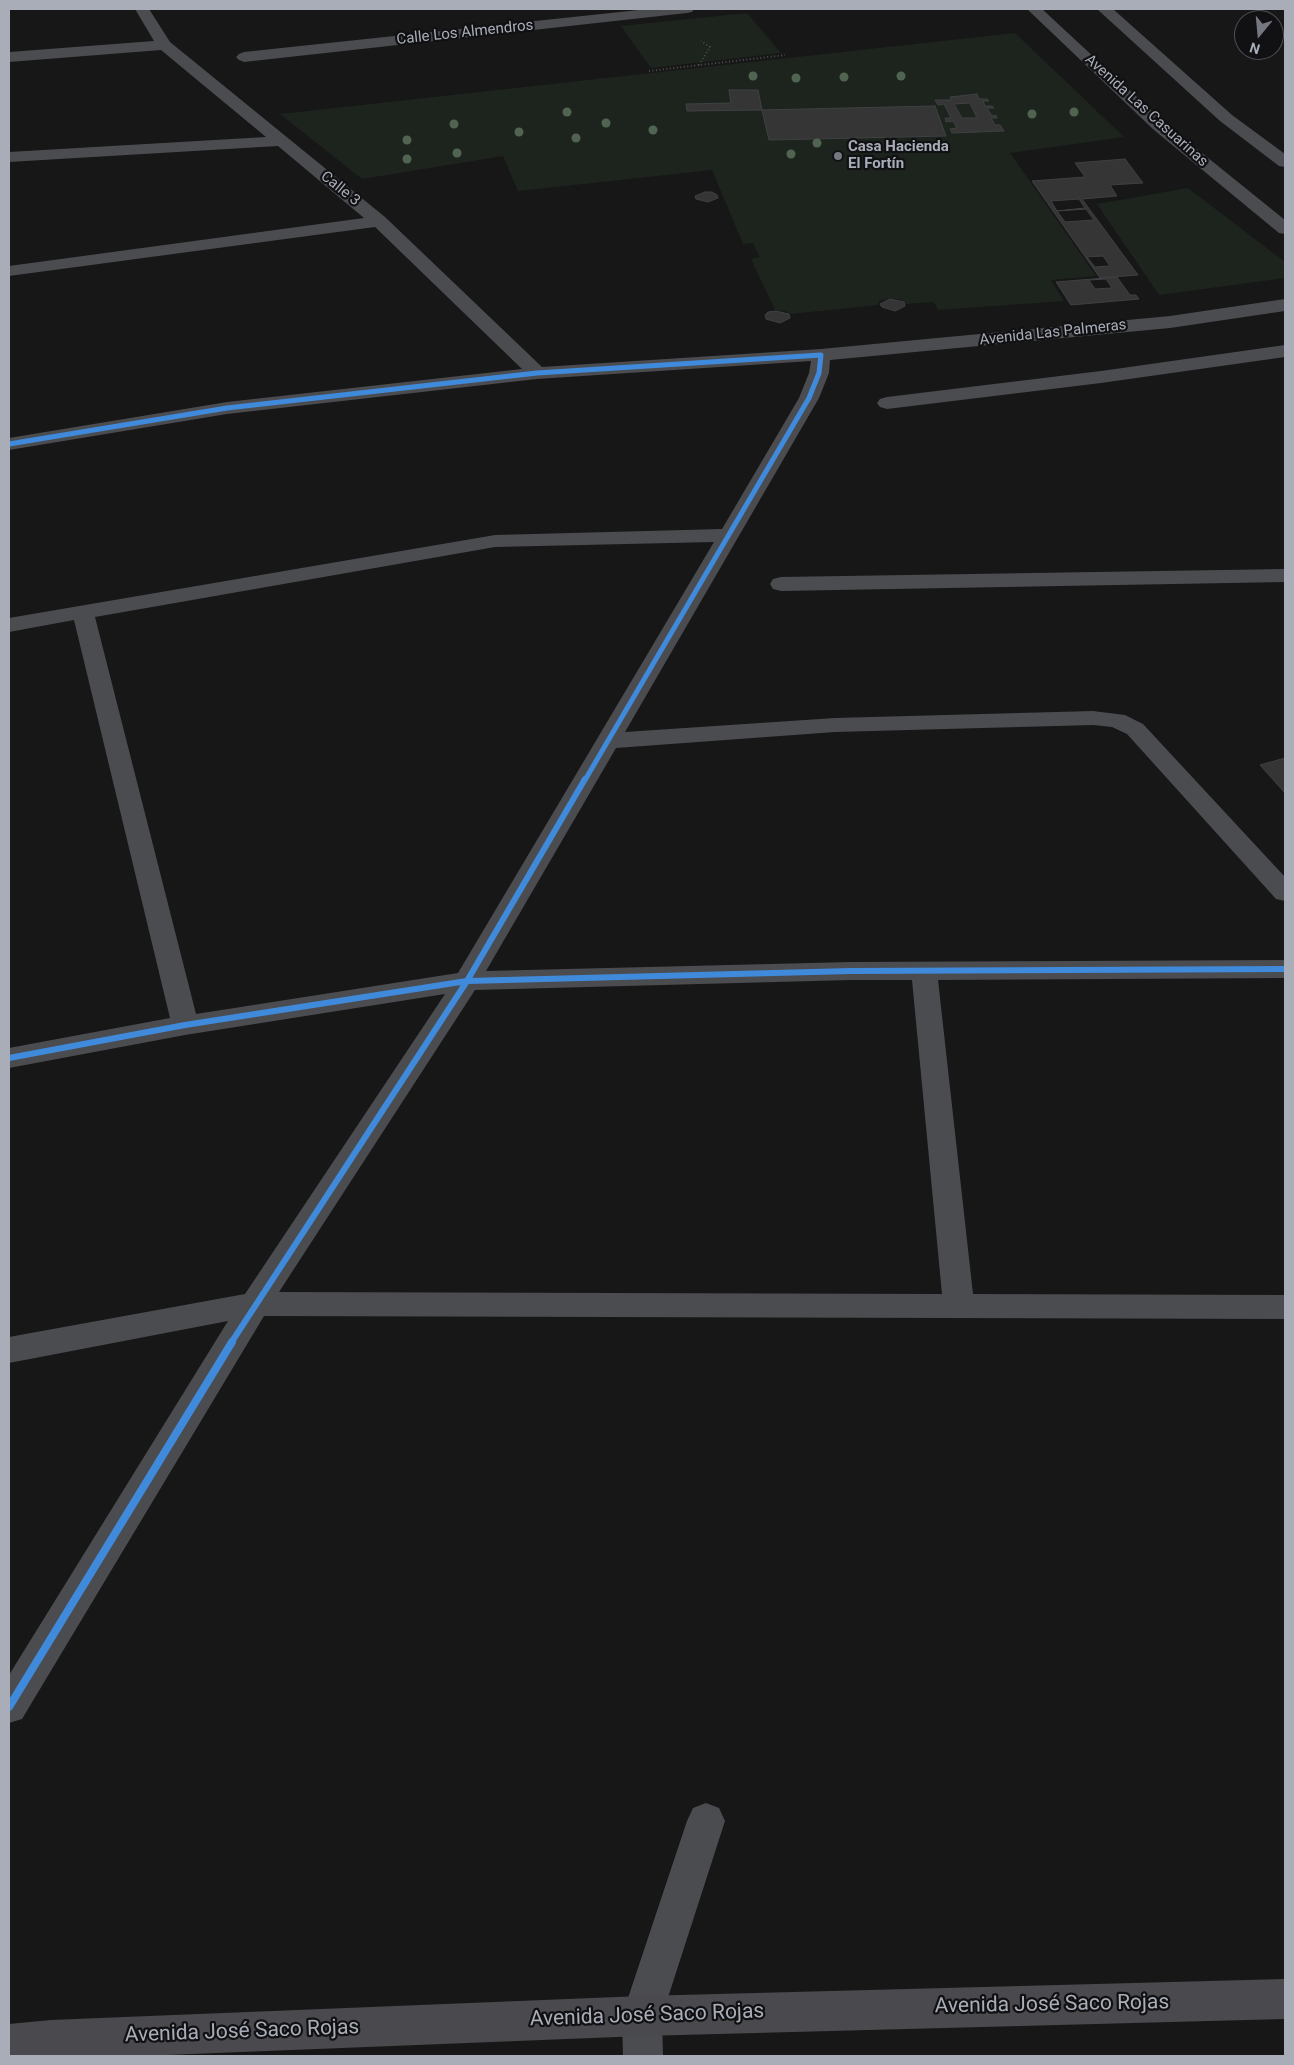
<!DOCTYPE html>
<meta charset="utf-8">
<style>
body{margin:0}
#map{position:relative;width:1294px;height:2065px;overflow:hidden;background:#171717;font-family:Roboto,sans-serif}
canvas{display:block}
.frame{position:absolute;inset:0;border:10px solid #a8adb8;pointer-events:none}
.north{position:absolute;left:1234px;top:10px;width:50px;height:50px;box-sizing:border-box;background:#111113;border:1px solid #4d4f55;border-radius:50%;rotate:197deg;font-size:14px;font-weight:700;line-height:20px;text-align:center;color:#a8adb8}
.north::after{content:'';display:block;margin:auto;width:18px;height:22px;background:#757880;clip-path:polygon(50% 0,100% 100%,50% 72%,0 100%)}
</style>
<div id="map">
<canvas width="1294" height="2065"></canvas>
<div class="frame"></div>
<div class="north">N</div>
</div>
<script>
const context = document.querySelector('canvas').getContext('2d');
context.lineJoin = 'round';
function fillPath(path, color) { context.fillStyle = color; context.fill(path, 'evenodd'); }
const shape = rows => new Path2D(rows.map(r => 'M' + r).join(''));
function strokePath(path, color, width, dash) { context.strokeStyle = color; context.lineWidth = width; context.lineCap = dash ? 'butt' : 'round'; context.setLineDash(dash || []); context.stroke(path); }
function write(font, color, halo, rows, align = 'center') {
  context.font = font + ' Roboto,sans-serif'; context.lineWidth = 4.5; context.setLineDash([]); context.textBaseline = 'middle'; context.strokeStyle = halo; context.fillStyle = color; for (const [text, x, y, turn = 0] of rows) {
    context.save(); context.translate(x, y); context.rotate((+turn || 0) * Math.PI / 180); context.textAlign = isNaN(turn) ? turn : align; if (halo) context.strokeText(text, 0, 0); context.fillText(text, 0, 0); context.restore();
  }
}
const green = shape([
 [747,13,781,53,651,68,621,26],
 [1015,33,1124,137,1010,153,1096,276,1051,280,1064,301,938,310,934,302,906,304,902,300,890,298,879,301,878,305,791,314,785,311,775,310,751,259,760,257,753,243,743,244,712,170,518,191,503,156,362,179,280,114],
 [1188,188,1285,262,1285,278,1159,295,1097,204]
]);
const building = shape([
 [729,90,758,90,762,110,687,111,686,104,731,103,729,90],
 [977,94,979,99,987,99,989,101,983,101,985,106,992,106,994,108,987,108,992,116,996,115,997,118,991,118,995,125,1000,125,1004,131,952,133,950,129,957,128,953,121,946,122,945,118,951,118,944,104,938,105,935,100,951,100,950,97,977,94],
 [970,103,977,118,962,118,954,104,970,103],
 [935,106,946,136,769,140,762,110,935,106],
 [1125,159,1143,183,1110,185,1117,196,1082,199,1138,275,1100,278,1032,181,1085,177,1075,163,1125,159],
 [1079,199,1085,208,1057,211,1051,201,1079,199],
 [1086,209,1094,220,1065,222,1057,211,1086,209],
 [1103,256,1110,266,1095,267,1087,257,1103,256],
 [705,192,712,192,717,195,718,198,708,202,696,199,695,196,705,192],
 [1117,277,1130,295,1136,295,1139,299,1071,305,1056,282,1117,277],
 [1106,279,1112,288,1095,289,1089,280,1106,279],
 [890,299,904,302,905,306,895,311,882,307,880,304,890,299],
 [776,311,789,314,790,318,780,323,766,319,765,315,768,312,776,311],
 [1285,758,1285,793,1260,765,1285,758]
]);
const path = shape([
 [699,65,710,47,701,41],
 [649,71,785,55]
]);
const minor = shape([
 [135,9,149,9,170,42,385,217,542,367,821,349,1170,316,1285,299,1285,311,1170,328,830,360,829,373,819,398,625,732,835,718,1093,711,1125,715,1143,724,1285,877,1285,901,1276,899,1127,734,1112,727,1093,725,835,732,616,748,486,971,851,962,1285,960,1285,978,938,980,973,1294,1285,1295,1285,1319,264,1316,22,1719,9,1723,9,1675,228,1321,9,1363,9,1337,245,1294,445,994,185,1035,9,1068,9,1048,170,1018,74,620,9,632,9,618,495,535,722,529,799,398,809,373,811,361,537,379,227,414,9,450,9,438,227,402,522,369,375,227,9,276,9,266,364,218,278,146,9,162,9,152,266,137,161,50,9,62,9,52,154,41,135,9],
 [714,542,458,973,196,1014,95,617,495,547,714,542],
 [851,980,912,980,942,1294,279,1292,475,990,851,980],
 [648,9,694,9,692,12,687,13,244,62,239,60,236,57,239,54,244,52,648,9],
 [1285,345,1285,357,1101,383,887,409,880,407,877,403,880,399,887,397,1101,371,1285,345],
 [1285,569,1285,582,781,591,773,589,770,584,773,579,781,577,1285,569],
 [706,1803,719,1808,725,1821,662,2016,663,2056,623,2056,622,2016,687,1821,693,1808,706,1803]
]);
const tertiary = shape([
 [1027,9,1042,9,1166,124,1285,220,1285,234,1279,233,1154,130,1027,9],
 [1097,9,1113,9,1232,115,1285,154,1285,167,1279,166,1220,121,1097,9]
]);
const secondary = shape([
 [1285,1979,1285,2019,642,2036,142,2056,9,2056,9,2024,51,2020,642,1996,1285,1979]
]);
const cyclewayFar2 = shape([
 [9,444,227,408,537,373,821,355,819,373,809,398,585,780]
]);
const cyclewayFar1 = shape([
 [9,1058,185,1025,467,981,851,971,1285,969],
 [231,1343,467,981,585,779]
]);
const cycleway = shape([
 [9,1707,232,1342]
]);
const trees = [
 [753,76],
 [901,76],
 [844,77],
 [796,78],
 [567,112],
 [1074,112],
 [1032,114],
 [606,123],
 [454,124],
 [653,130],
 [519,132],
 [576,138],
 [407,140],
 [817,143],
 [457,153],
 [791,154],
 [407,159]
];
const markers = [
 [838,156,5,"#757880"]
];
const farStreetnames = [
 ["Calle Los Almendros",465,33,-6],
 ["Avenida Las Casuarinas",1146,111,42],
 ["Calle 3",340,189,39],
 ["Avenida Las Palmeras",1053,333,-6]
];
const farPoinames = [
 ["Casa Hacienda",848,147],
 ["El Fortín",848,164]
];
const nearStreetnames = [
 ["Avenida José Saco Rojas",1052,2005,-1],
 ["Avenida José Saco Rojas",647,2016,-2],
 ["Avenida José Saco Rojas",242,2032,-2]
];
fillPath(green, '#1d241e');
fillPath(building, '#353536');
strokePath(building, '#3f4043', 1);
strokePath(path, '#4d4e52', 2, [1, 2.5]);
fillPath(minor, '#4b4c50');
fillPath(tertiary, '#4b4c50');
fillPath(secondary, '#4a4a4e');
strokePath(cyclewayFar2, '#408adc', 5);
strokePath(cyclewayFar1, '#408adc', 6);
strokePath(cycleway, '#408adc', 8);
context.fillStyle = '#506451';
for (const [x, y] of trees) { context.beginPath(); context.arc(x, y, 4.5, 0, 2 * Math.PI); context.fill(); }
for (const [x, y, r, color] of markers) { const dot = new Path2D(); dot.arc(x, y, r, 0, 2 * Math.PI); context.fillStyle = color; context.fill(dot); strokePath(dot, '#111113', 2); }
write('15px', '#a8adb8', '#111113', farStreetnames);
write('bold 15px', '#a8adb8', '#111113', farPoinames, 'left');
write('21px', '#a8adb8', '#111113', nearStreetnames);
</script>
